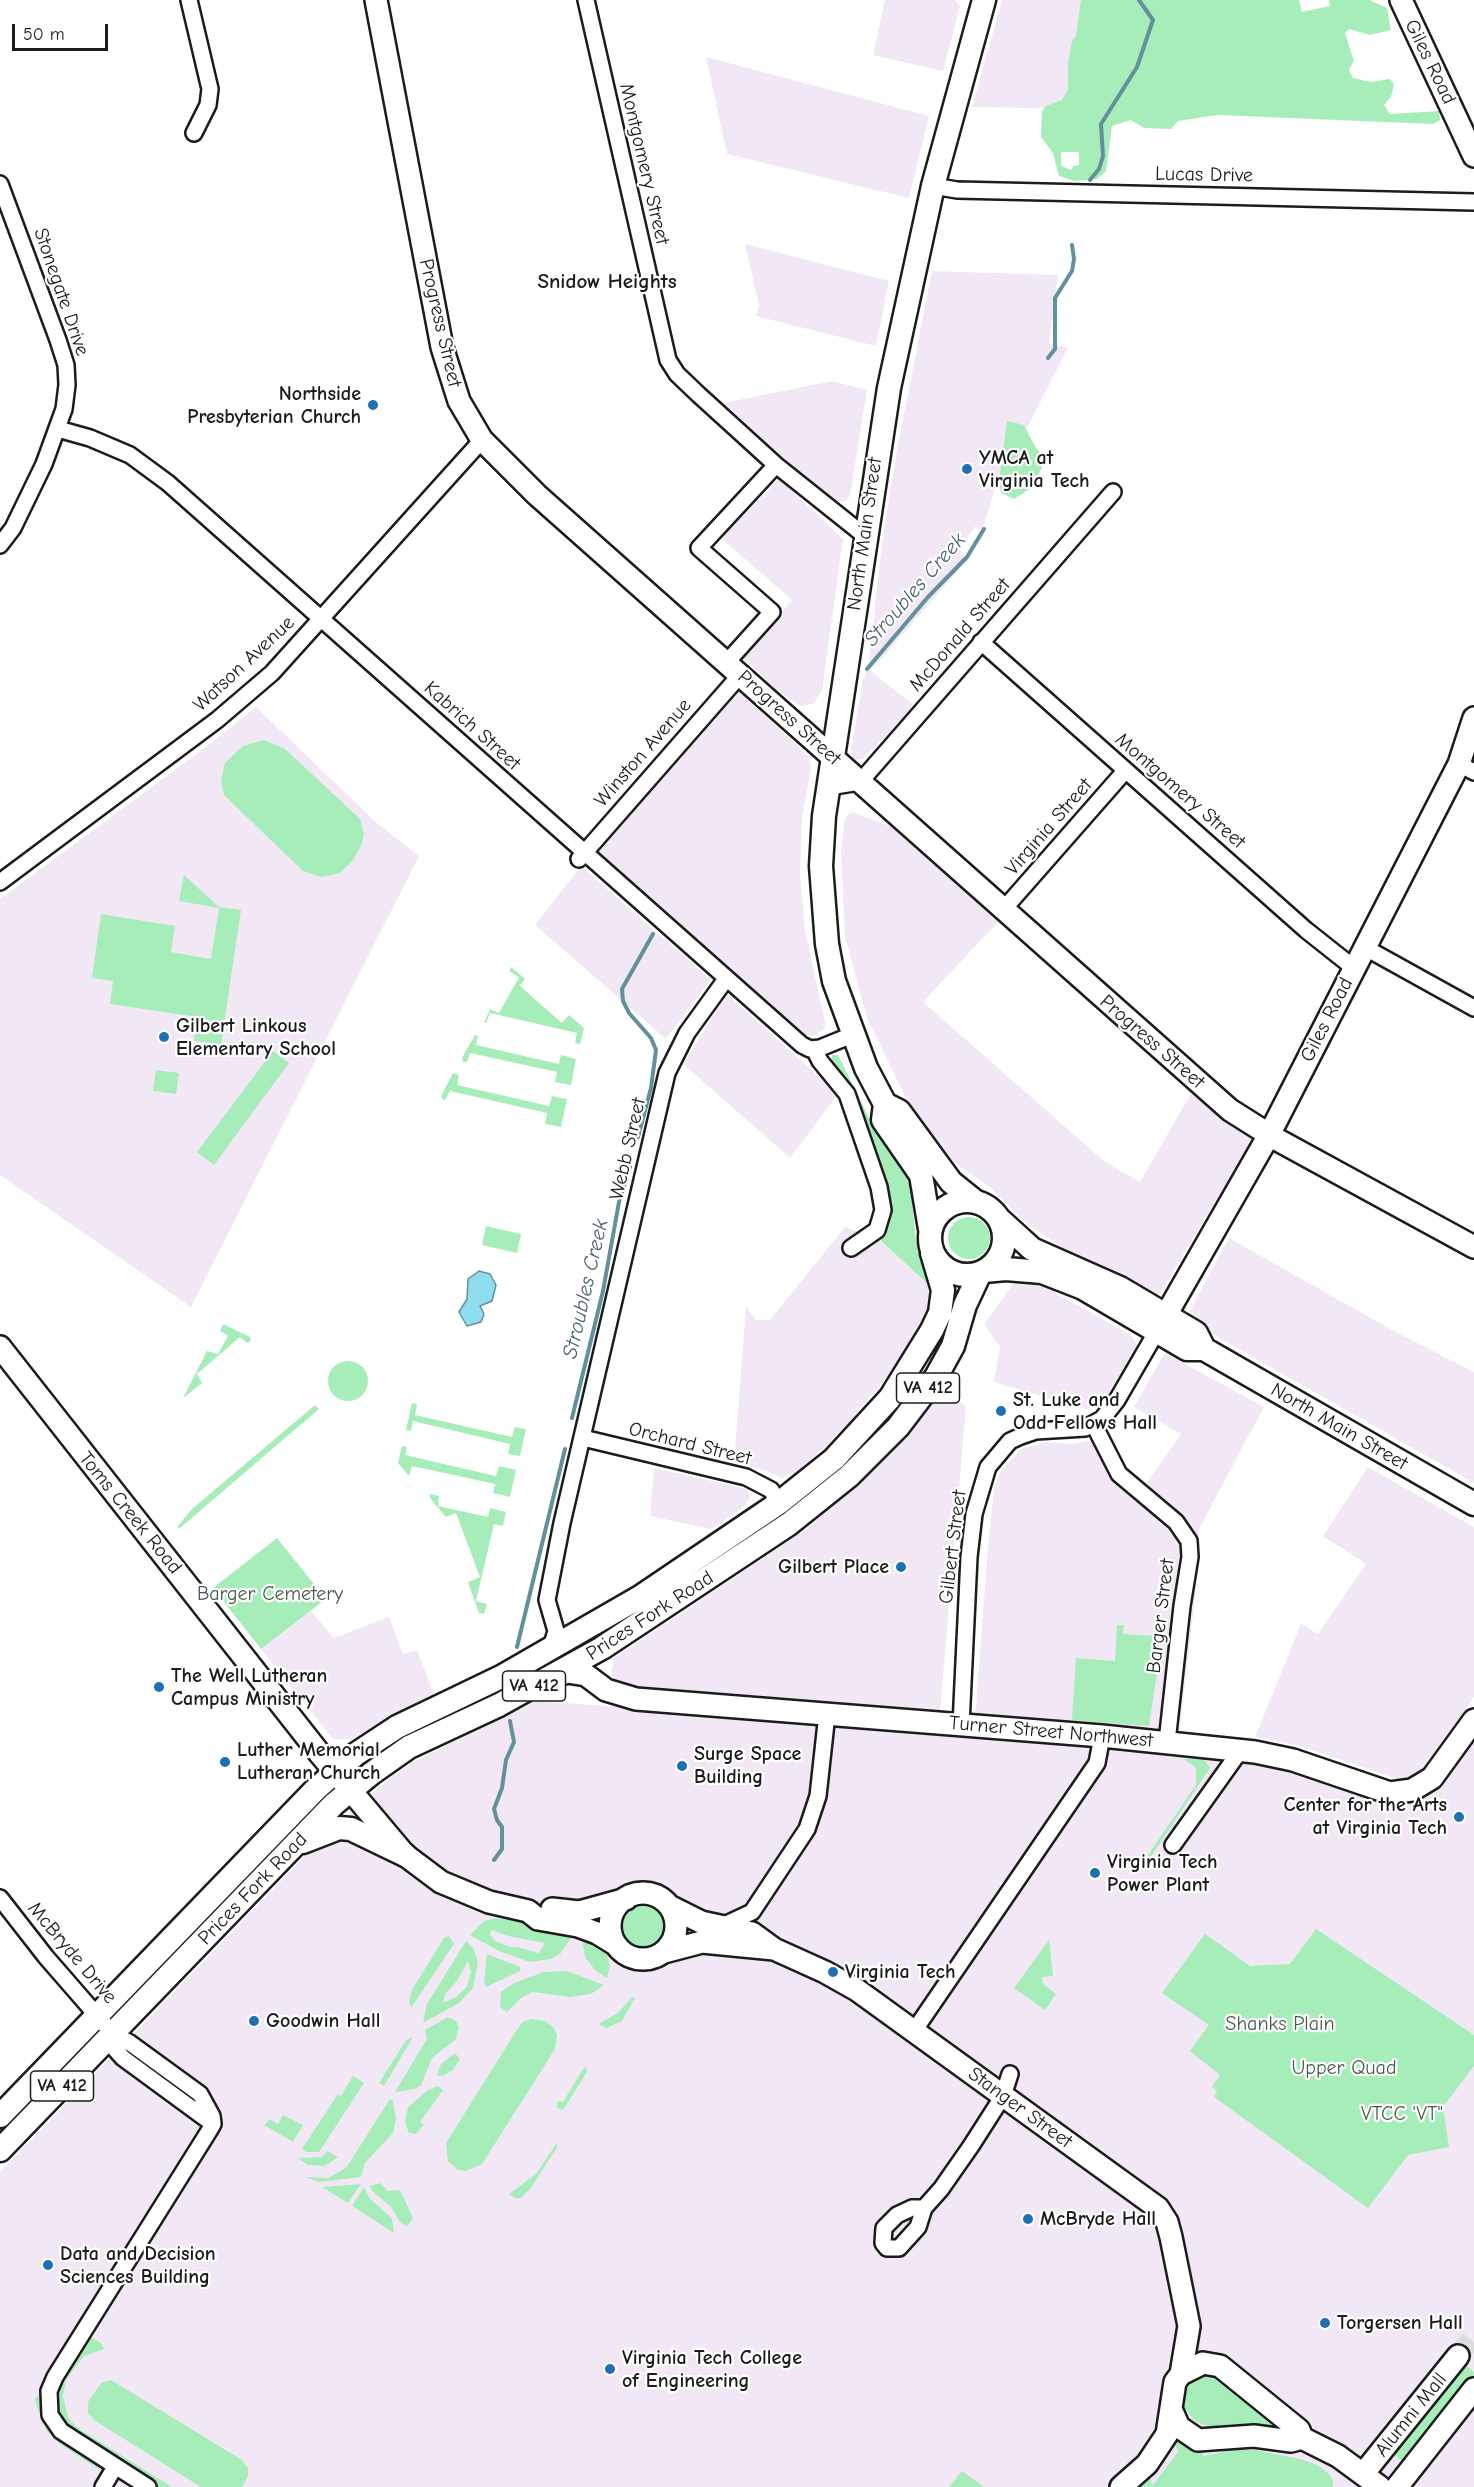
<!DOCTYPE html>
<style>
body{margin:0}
#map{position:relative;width:1474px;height:2487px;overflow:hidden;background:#fff;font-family:"Comic Neue",sans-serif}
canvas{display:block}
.scale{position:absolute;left:12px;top:24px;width:96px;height:27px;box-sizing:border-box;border:3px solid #1c1c1c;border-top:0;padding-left:8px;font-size:18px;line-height:21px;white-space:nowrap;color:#1c1c1c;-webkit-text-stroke:4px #fff;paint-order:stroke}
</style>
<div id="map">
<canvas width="1474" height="2487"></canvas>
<div class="scale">50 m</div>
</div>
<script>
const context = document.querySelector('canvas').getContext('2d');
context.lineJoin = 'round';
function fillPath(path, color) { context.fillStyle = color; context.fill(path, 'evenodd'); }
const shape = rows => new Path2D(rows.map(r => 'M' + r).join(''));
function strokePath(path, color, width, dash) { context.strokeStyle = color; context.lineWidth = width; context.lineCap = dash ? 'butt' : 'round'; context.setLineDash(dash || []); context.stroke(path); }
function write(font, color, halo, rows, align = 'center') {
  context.font = font + ' "Comic Neue",sans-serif'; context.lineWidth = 4.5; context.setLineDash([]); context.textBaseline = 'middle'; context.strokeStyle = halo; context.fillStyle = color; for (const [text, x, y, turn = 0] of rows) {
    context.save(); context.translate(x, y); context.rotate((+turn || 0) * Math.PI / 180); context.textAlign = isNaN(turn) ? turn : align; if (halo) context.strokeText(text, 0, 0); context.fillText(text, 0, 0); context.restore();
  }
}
const built = shape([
 [885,0,956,0,960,7,943,71,873,55],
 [1002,0,1091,0,1071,109,972,107],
 [706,57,929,116,909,198,727,154],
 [745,244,889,281,876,346,756,316,759,305],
 [932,271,1058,275,1049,343,1068,348,1023,436,1013,430,982,531,976,526,958,548,968,559,876,665,868,669,915,706,863,759,853,760,851,748,863,681,868,669,882,543,898,444],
 [832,381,867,390,850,496,844,502,830,500,724,403],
 [779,479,843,539,822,691,813,704,800,706,777,690,742,657,792,600,721,538],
 [739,692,809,756,811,768,802,819,800,873,805,930,825,1022,825,1029,813,1036,803,1035,597,852],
 [256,707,377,823,419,856,191,1307,0,1175,0,899,210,744],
 [853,812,893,827,998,922,923,1002,1104,1161,1140,1182,1192,1092,1253,1139,1159,1295,1152,1299,1089,1265,1027,1224,986,1184,957,1165,923,1124,904,1094,867,1018,845,936,841,854,844,823,847,815],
 [581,866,711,980,666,1039,535,925],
 [727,994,838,1094,790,1158,683,1064],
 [845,1227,857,1231,865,1227,931,1287,931,1313,891,1372,845,1427,795,1474,781,1478,764,1470,734,1462,746,1307,756,1320,770,1320],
 [1229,1238,1394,1331,1474,1372,1474,1483,1193,1323,1188,1314],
 [1014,1283,1043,1286,1131,1335,1137,1345,1103,1402,1088,1409,1080,1408,994,1382,1000,1347,984,1324],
 [1165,1353,1264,1407,1199,1529,1195,1598,1177,1751,1292,1770,1386,1803,1401,1804,1421,1798,1439,1787,1474,1737,1474,2487,0,2487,0,2172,330,1830,392,1776,413,1762,535,1701,974,1732,988,1547,994,1487,1002,1469,1023,1448,1047,1442,1071,1444,1094,1440,1146,1484,1181,1434,1134,1407],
 [941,1391,966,1406,940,1712,623,1686,615,1681,611,1672,614,1658,808,1528,899,1444],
 [1368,1467,1474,1527,1474,1697,1422,1771,1416,1776,1400,1780,1297,1745,1255,1737,1301,1624,1318,1634,1366,1564,1323,1536],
 [654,1468,748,1489,750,1498,744,1507,711,1529,650,1516],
 [311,1611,334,1638,389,1617,403,1654,417,1650,434,1694,388,1717,352,1740,333,1739,261,1649]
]);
const green = shape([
 [1081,0,1299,0,1302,12,1330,6,1329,0,1369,0,1387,8,1391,30,1370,35,1349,29,1345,33,1354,61,1349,70,1353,78,1371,82,1390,79,1394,84,1391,97,1384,105,1390,114,1439,111,1440,120,1433,124,1217,115,1178,121,1171,129,1144,128,1131,120,1112,126,1106,171,1097,179,1074,181,1059,176,1053,153,1041,137,1042,111,1046,106,1062,100,1068,90,1068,63,1072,41,1076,36],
 [1061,152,1079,152,1079,165,1073,166,1072,170,1061,166],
 [1007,421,1024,425,1036,448,1047,459,1030,489,1014,499,1001,493,999,481],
 [264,740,285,749,360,819,364,834,361,846,353,860,340,873,321,877,303,871,224,795,221,781,225,763,243,746],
 [184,875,219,907,241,910,221,1044,194,1041,197,1017,110,1004,113,981,92,978,101,914,175,926,171,952,211,959,219,908,179,901],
 [511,967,525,979,520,986,562,1023,569,1015,584,1028,580,1044,575,1043,577,1033,490,1013,486,1023,484,1023,490,1009,499,1013,519,977,509,971],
 [475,1035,478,1036,476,1045,559,1064,561,1055,576,1059,571,1085,555,1082,557,1072,470,1053,467,1062,463,1062,462,1058],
 [273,1051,289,1063,214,1165,197,1152],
 [832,1055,838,1055,878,1136,910,1182,916,1240,931,1287,881,1241,888,1218,888,1191,861,1109,853,1089,831,1065],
 [156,1070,179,1073,176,1094,153,1091],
 [453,1073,459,1075,457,1085,549,1106,552,1096,567,1099,561,1127,545,1124,547,1113,450,1091,444,1101,441,1096],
 '948 1238a21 21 0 1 1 42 0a21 21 0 1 1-42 0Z',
 [486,1226,521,1234,517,1253,482,1245],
 [223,1324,250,1337,251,1341,247,1343,240,1337,197,1374,202,1383,183,1398,207,1351,218,1354,228,1336,220,1331],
 '328 1381a20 20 0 1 1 40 0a20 20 0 1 1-40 0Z',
 [412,1403,417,1404,415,1415,512,1437,515,1427,526,1429,520,1456,508,1454,510,1444,413,1421,411,1431,406,1430],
 [315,1405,319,1409,180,1528,177,1527,192,1509],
 [402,1446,407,1447,405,1455,496,1476,499,1466,516,1470,510,1497,493,1493,495,1484,412,1466,409,1476,398,1463],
 [430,1494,439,1496,438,1506,488,1517,490,1508,506,1512,503,1526,494,1524,476,1601,487,1604,484,1614,479,1613,468,1582,480,1577,456,1513,446,1517,430,1498],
 [277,1538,326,1599,261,1649,213,1588],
 [1117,1625,1124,1625,1123,1634,1155,1636,1160,1654,1149,1726,1072,1720,1076,1658,1115,1661],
 [1184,1759,1204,1759,1210,1768,1146,1864,1144,1861,1196,1785,1196,1768],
 '621 1925a22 22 0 1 1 44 0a22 22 0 1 1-44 0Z',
 [496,1918,573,1930,573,1935,560,1954,551,1959,530,1962,499,1951,470,1935,484,1921],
 [491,1930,508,1936,545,1943,539,1953,517,1947,510,1947,495,1941,490,1935],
 [1316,1929,1474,2035,1474,2066,1443,2107,1449,2147,1408,2155,1368,2208,1214,2097,1217,2091,1212,2087,1220,2075,1190,2051,1209,2025,1162,1993,1205,1934,1250,1966,1290,1964],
 [581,1932,604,1947,610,1965,607,1978,595,1970,585,1957],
 [449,1936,454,1944,411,2008,409,2000,413,1988,444,1938],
 [1049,1940,1053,1976,1042,1977,1043,1984,1056,1994,1045,2010,1014,1988],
 [466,1941,473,1948,478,1962,473,1988,459,2003,423,2023,427,2004],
 [468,1961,471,1972,467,1987,456,1997,443,2003,445,1994,457,1981],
 [487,1954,520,1967,520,1971,486,1987,484,1983],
 [567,1971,604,1985,591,1994,570,1997,533,1992,521,1998,507,2012,500,2007,501,1992,514,1983,544,1972],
 [632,1997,635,1998,622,2021,607,2028,598,2024,618,2013],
 [448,2017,456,2021,459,2027,456,2039,432,2058,421,2085,415,2089,395,2092,427,2039,425,2030],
 [532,2019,545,2021,554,2028,557,2035,555,2049,482,2164,466,2171,458,2170,448,2161,446,2143,518,2028,523,2022],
 [413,2037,384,2086,379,2083,406,2040],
 [455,2053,460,2059,453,2070,442,2076,437,2075,441,2064],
 [585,2066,587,2072,565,2107,562,2110,557,2108,557,2101,563,2102],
 [353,2076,364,2083,319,2152,307,2152,302,2149,338,2094,341,2096],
 [438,2086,443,2090,420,2122,424,2125,416,2134,409,2133,405,2123,408,2107,428,2090],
 [390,2099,393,2101,396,2119,393,2133,365,2163,361,2177,319,2182,305,2177,328,2178,346,2168],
 [283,2115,303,2125,293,2142,264,2125,270,2119,278,2124],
 [556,2144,558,2146,530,2189,521,2198,515,2198,509,2194,536,2174],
 [327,2151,338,2157,325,2166,308,2165,298,2158,322,2157],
 [380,2183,388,2191,400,2190,413,2218,407,2227,400,2222,391,2207,372,2191,370,2186],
 [361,2184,348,2203,322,2187],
 [364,2187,370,2199,392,2218,394,2233,352,2206],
 [87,2335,101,2343,104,2349,84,2356,66,2380,63,2396,68,2417,76,2427,172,2487,157,2487,60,2420,56,2411,55,2390],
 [1460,2361,1474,2372,1474,2379,1406,2464,1388,2450],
 [1205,2374,1223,2377,1294,2433,1218,2429,1196,2422,1183,2406,1184,2390,1191,2380],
 [111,2380,242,2460,248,2468,248,2476,242,2487,201,2487,94,2420,88,2413,88,2402,101,2383],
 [39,2396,43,2419,54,2436,100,2467,97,2468,60,2444,47,2431,36,2404,35,2398],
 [1171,2435,1196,2445,1204,2456,1231,2450,1255,2450,1300,2459,1317,2465,1329,2474,1333,2481,1333,2487,1140,2487,1140,2480,1147,2473,1153,2485,1178,2452],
 [962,2471,984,2487,949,2487]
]);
const water = shape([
 [479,1271,490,1274,496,1285,492,1301,480,1306,484,1314,481,1322,467,1326,459,1312,467,1299,468,1279,479,1271]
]);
const stream = shape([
 [1090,180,1099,169,1103,156,1101,124,1137,67,1153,20,1139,0],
 [1048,358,1055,349,1055,298,1072,271,1074,259,1072,245],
 [867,669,928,597,967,557,984,529],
 [638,1137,651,1088,656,1050,651,1038,629,1013,623,1001,622,989,653,934],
 [572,1418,603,1291,619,1202,630,1167],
 [517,1647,565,1449],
 [494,1860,502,1849,502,1827,497,1820,494,1809,502,1788,506,1760,514,1742,510,1721]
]);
const secondaryTunnel = shape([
 [1458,2356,1474,2336]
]);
const street = shape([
 [189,0,210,89,208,105,194,133],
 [586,0,668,360,677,374,699,395,776,465,865,536],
 [0,184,58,340,66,365,67,385,64,409,44,464,13,528,0,545],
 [933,186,957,190,1474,202],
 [58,429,90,438,130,455,168,483,802,1045,810,1049,820,1048,852,1035],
 [981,642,1306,930,1354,968],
 [727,662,772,612,699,548,776,465],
 [1459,764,1474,772],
 [829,787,860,782,1113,492],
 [579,859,741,674],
 [0,882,217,720,272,673,482,440],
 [1003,910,1125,771],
 [1364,947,1474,1008],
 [814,1049,820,1061,847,1094,879,1187,883,1210,877,1230,851,1248],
 [1094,1425,1119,1474,1176,1522,1189,1541,1190,1557,1182,1606,1167,1742],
 [583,1438,746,1477,771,1490,779,1503],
 [550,1651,556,1631,547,1600,562,1523,667,1073,687,1033,726,979],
 [961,1725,969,1557,974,1514,988,1467,1010,1441,1021,1436,1036,1431,1085,1428,1102,1419,1117,1400,1157,1331],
 [1173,1845,1240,1751],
 [0,1898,46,1957,113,2034,130,2043,200,2094,212,2116,213,2124,209,2131,55,2377,49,2391,50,2415,61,2431,148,2487],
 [722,1926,752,1912,807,1829,818,1796,827,1714],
 [914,2031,1097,1763,1102,1736],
 [113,2034,115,2049,123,2058,213,2124],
 [912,2208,924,2208,918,2227,899,2248,887,2248,883,2243,884,2228,897,2215,912,2208],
 [924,2208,941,2189,971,2146,1003,2096,1010,2074],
 [103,2487,115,2467]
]);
const secondary = shape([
 [376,0,442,347,459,401,482,440,537,495,1230,1110,1276,1139,1474,1247],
 [1401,0,1474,156],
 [1166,1315,1269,1135,1459,764,1474,718],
 [0,1347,320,1754,405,1855,441,1882,489,1902,528,1911,538,1919,578,1926,597,1933,615,1944],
 [553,1677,567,1672,586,1675,606,1690,636,1699,1102,1736,1255,1752,1293,1760,1390,1793,1412,1790,1432,1778,1474,1720],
 '610 1926a33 33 0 1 1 66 0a33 33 0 1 1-66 0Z',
 [671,1907,701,1922,752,1933,774,1949,825,1972,857,1990,1158,2208,1167,2222,1171,2237,1189,2326,1181,2374],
 [552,1909,579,1912,626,1899],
 [664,1952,702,1942,774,1949],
 [1171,2409,1179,2427,1198,2440,1254,2436,1291,2441,1302,2438,1338,2456,1380,2487],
 [1363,2474,1458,2356],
 [1121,2487,1147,2464,1167,2434,1175,2382,1181,2374,1203,2363,1220,2366,1299,2430,1302,2438],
 [1397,2487,1474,2389]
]);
const primary = shape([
 [885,1104,883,1120,921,1175,930,1229],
 '930 1238a37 37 0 1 1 74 0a37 37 0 1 1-74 0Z',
 [976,1202,951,1182,899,1111,885,1104,866,1068,834,981,827,944,821,866,824,816,889,388,933,186,984,0],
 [999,1219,1032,1249,1120,1288,1196,1333,1204,1349],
 [984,1271,1006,1269,1042,1272,1083,1288,1187,1349,1204,1349,1474,1504],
 [303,1842,339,1828,351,1829,405,1855],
 [0,2116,316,1789,356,1754,397,1727,501,1677,640,1597,779,1503,834,1459,890,1398,932,1330,940,1313,943,1290,932,1253],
 [0,2150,334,1804,372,1773,409,1747,499,1705,602,1648,789,1524,849,1476,898,1427,936,1377,953,1346,965,1305,980,1273]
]);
const markers = [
 [373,405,6,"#1f6fb2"],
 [967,469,6,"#1f6fb2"],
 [164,1037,6,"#1f6fb2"],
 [1001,1411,6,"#1f6fb2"],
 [901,1567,6,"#1f6fb2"],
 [159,1687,6,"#1f6fb2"],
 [225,1762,6,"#1f6fb2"],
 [682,1766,6,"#1f6fb2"],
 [1459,1817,6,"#1f6fb2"],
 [1095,1873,6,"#1f6fb2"],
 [833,1972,6,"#1f6fb2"],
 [254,2021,6,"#1f6fb2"],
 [1028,2219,6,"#1f6fb2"],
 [48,2265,6,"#1f6fb2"],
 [1325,2323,6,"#1f6fb2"],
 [610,2369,6,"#1f6fb2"]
];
const shields = [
 [928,1388,63],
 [534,1686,63],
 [62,2086,63]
];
const shieldNames = [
 ["VA 412",928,1388],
 ["VA 412",534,1686],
 ["VA 412",62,2086]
];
const streetNames = [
 ["Giles Road",1430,62,64],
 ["Montgomery Street",644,164,77],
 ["Lucas Drive",1204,175,1],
 ["Stonegate Drive",61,292,71],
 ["Progress Street",440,323,77],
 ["North Main Street",865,534,-82],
 ["McDonald Street",960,635,-49],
 ["Watson Avenue",244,664,-43],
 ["Progress Street",789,718,42],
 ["Kabrich Street",472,726,42],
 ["Winston Avenue",643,753,-49],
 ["Montgomery Street",1180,791,41],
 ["Virginia Street",1049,827,-49],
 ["Giles Road",1327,1020,-63],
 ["Progress Street",1152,1042,41],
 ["Webb Street",628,1149,-77],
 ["North Main Street",1339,1427,30],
 ["Orchard Street",690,1444,14],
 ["Toms Creek Road",130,1513,51],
 ["Gilbert Street",953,1547,-83],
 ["Prices Fork Road",650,1616,-33],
 ["Barger Street",1161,1616,-83],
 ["Turner Street Northwest",1051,1732,5],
 ["Prices Fork Road",253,1889,-46],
 ["McBryde Drive",72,1953,50],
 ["Stanger Street",1020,2108,36],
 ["Alumni Mall",1411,2415,-51]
];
const poiNames = [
 ["Northside",361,394,"right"],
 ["Presbyterian Church",361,417,"right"],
 ["YMCA at",979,458],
 ["Virginia Tech",979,481],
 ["Gilbert Linkous",176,1026],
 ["Elementary School",176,1049],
 ["St. Luke and",1013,1400],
 ["Odd Fellows Hall",1013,1423],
 ["Gilbert Place",889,1567,"right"],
 ["The Well Lutheran",171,1676],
 ["Campus Ministry",171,1699],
 ["Luther Memorial",237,1750],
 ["Lutheran Church",237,1773],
 ["Surge Space",694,1754],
 ["Building",694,1777],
 ["Center for the Arts",1447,1805,"right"],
 ["at Virginia Tech",1447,1828,"right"],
 ["Virginia Tech",1107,1862],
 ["Power Plant",1107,1885],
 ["Virginia Tech",845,1972],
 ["Goodwin Hall",266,2021],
 ["McBryde Hall",1040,2219],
 ["Data and Decision",60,2254],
 ["Sciences Building",60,2277],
 ["Torgersen Hall",1337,2323],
 ["Virginia Tech College",622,2358],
 ["of Engineering",622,2381]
];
const parkNames = [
 ["Barger Cemetery",270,1594],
 ["Shanks Plain",1280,2024],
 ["Upper Quad",1344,2068],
 ["VTCC 'VT\"",1402,2114]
];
const neighbourhoodNames = [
 ["Snidow Heights",607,282]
];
const waterNames = [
 ["Stroubles Creek",915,590,-49],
 ["Stroubles Creek",586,1289,-77]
];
fillPath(built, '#f2e8f5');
fillPath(green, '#a7edb9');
fillPath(water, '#90ddf0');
strokePath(water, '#62909b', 1.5);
strokePath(stream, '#62909b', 4);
strokePath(secondaryTunnel, '#ddd', 21, [21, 10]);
strokePath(street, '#1c1c1c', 20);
strokePath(secondary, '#1c1c1c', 26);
strokePath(primary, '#1c1c1c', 27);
strokePath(street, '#fff', 15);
strokePath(secondary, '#fff', 21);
strokePath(primary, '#fff', 22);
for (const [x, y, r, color] of markers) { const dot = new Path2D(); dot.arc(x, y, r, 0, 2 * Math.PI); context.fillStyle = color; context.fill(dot); strokePath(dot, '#fff', 2); }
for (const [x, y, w] of shields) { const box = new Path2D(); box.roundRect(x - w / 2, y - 15, w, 30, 4.5); context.fillStyle = '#fff'; context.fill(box); strokePath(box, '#1c1c1c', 1.5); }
write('bold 18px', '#1c1c1c', null, shieldNames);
write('20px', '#1c1c1c', '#fff', streetNames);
write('bold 20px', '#1c1c1c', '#fff', poiNames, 'left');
write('20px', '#465b4b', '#fff', parkNames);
write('bold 21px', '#1c1c1c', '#fff', neighbourhoodNames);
write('italic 21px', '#456066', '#fff', waterNames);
</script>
